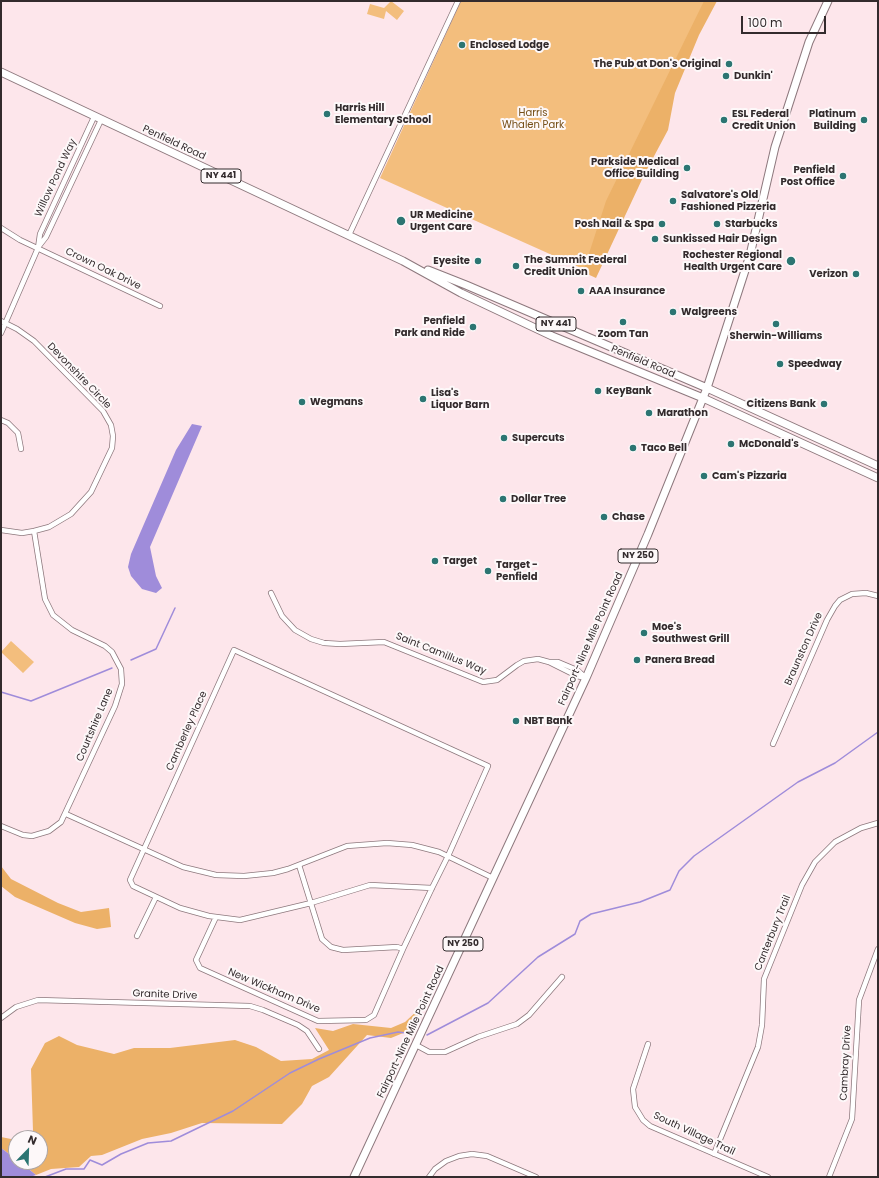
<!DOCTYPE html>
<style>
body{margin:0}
#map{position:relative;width:879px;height:1178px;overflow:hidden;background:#fde6eb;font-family:Poppins,sans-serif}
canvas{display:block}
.frame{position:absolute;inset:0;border:2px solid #332b2d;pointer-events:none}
.north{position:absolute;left:8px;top:1130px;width:40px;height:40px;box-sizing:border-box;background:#fdf8f9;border:1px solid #aca6a7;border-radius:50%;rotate:23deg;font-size:11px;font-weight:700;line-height:16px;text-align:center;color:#332b2d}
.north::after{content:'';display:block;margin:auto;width:14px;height:18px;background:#2c7572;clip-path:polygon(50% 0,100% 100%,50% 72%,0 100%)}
.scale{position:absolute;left:741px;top:16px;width:85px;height:18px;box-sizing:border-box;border:2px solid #332b2d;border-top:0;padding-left:5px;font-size:12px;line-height:14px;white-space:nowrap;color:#332b2d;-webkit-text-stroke:3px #fdf8f9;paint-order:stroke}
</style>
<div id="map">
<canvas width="879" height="1178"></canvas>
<div class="frame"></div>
<div class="north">N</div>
<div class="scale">100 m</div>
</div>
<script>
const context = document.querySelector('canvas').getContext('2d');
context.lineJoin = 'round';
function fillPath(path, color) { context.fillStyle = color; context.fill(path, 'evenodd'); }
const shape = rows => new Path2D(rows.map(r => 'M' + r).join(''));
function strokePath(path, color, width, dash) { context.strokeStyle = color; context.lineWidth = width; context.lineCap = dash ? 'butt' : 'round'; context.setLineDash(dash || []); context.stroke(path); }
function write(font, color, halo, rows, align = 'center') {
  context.font = font + ' Poppins,sans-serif'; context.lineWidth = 4; context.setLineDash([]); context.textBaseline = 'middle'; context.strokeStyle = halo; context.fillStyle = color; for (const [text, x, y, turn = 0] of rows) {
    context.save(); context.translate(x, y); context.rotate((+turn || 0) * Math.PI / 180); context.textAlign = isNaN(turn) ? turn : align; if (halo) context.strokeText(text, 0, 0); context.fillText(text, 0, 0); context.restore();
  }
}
const green = shape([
 [391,1,404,11,397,20,386,11,384,19,367,14,370,4,384,8],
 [461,1,710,1,590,272,380,178],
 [11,641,34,662,23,673,1,652]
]);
const forest = shape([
 [704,1,717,1,699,35,675,93,668,130,645,173,596,278,583,272,606,201],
 [1,866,11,879,58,903,81,912,109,908,111,927,97,929,75,923,15,897,1,886],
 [420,1008,418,1019,413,1029,391,1038,367,1035,329,1077,312,1086,302,1104,282,1124,202,1123,171,1133,142,1139,102,1155,91,1156,79,1167,51,1169,36,1175,20,1162,40,1162,40,1138,23,1138,33,1131,31,1069,45,1043,59,1036,77,1045,114,1054,134,1048,170,1048,235,1040,256,1047,281,1061,312,1059,329,1050,315,1028,333,1031,353,1024,391,1028,405,1022],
 [1,1137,16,1140,16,1159,1,1148]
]);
const water = shape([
 [192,424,202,426,150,547,156,576,162,588,156,593,142,589,131,576,128,567,131,554,176,450],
 [1,1148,16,1159,16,1162,20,1162,36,1175,30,1177,1,1177]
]);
const stream = shape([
 [131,660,156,649,175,608],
 [1,692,31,701,112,668],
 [427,1035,488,1003,538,957,575,934,580,921,591,914,640,902,670,890,679,871,694,856,798,782,835,763,878,732],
 [45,1177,66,1169,84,1169,90,1160,102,1165,121,1154,148,1143,171,1141,233,1111,290,1073,319,1059,370,1038,398,1032,413,1034]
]);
const street = shape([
 [1,228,20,240,160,306],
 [349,235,458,1],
 [39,246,46,237,101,120],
 [1,321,17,329,34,341,103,411,111,425,113,436,112,448,91,492,71,514,49,527,34,531,22,533,1,530],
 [1,333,38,248,40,234,94,117],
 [1,420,8,423,18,433,21,449],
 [271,593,282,616,295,630,311,639,324,643,340,644,384,642,483,682,497,680,517,665,524,661,538,659,549,662,577,676,586,678],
 [549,662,558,662,577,670,585,677],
 [773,744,827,620,835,606,840,600,852,594,866,593,878,596],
 [66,814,183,867,216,875,244,876,273,873,288,869,347,846,387,843,412,845,439,852,493,878],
 [1,826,23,835,32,836,49,831,61,822,115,706,122,684,121,669,112,652,105,646,72,630,53,615,45,599,34,531],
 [299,865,322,939,331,947,343,950,397,947,403,949],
 [216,917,196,960,200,968,318,1021,366,1020,374,1015,403,949,432,888,448,856,488,766,234,650,130,880,133,886,180,908,209,916,240,920,311,903,370,885,432,888],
 [137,936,156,897],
 [1,1018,16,1007,38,1000,250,1006,263,1010,298,1025,307,1031,319,1049],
 [648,1044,633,1089,635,1107,643,1120,650,1126,768,1177],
 [416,1045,429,1052,445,1052,478,1037,517,1024,529,1015,562,977],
 [714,1154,758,1047,762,1025,764,979,802,885,815,862,835,842,861,828,878,823],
 [429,1177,435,1169,446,1161,459,1156,472,1154,487,1156,536,1177],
 [829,1177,852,1119,859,1000,878,949]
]);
const secondary = shape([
 [707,388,878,466],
 [703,398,878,478]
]);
const primary = shape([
 [1,72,403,261,461,293,552,336,703,398],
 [428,270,466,285,707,388],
 [354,1177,586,678,648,534,707,388,750,255,775,147,809,42,828,1]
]);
const markers = [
 [462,45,4,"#2c7572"],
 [729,64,4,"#2c7572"],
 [726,76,4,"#2c7572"],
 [327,114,4,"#2c7572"],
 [724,120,4,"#2c7572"],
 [864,120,4,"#2c7572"],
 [687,168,4,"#2c7572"],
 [843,176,4,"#2c7572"],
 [673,201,4,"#2c7572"],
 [401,221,5,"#2c7572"],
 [662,224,4,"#2c7572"],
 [717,224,4,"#2c7572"],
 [655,239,4,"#2c7572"],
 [478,261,4,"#2c7572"],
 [791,261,5,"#2c7572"],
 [516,266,4,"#2c7572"],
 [856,274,4,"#2c7572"],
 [581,291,4,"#2c7572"],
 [673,312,4,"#2c7572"],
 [623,322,4,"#2c7572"],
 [776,324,4,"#2c7572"],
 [473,327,4,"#2c7572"],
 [780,364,4,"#2c7572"],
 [598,391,4,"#2c7572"],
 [423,399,4,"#2c7572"],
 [302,402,4,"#2c7572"],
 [824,404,4,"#2c7572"],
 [649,413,4,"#2c7572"],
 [504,438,4,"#2c7572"],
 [731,444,4,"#2c7572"],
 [633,448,4,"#2c7572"],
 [704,476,4,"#2c7572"],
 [503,499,4,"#2c7572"],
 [604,517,4,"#2c7572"],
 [435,561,4,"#2c7572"],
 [488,571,4,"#2c7572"],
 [644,633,4,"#2c7572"],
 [637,660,4,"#2c7572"],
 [516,721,4,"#2c7572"]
];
const shields = [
 [221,176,40],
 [556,324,40],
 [638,556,40],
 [463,944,40]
];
const shieldNames = [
 ["NY 441",221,176],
 ["NY 441",556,324],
 ["NY 250",638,556],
 ["NY 250",463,944]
];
const poiNames = [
 ["Enclosed Lodge",470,45],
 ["The Pub at Don's Original",721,64,"right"],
 ["Dunkin'",734,76],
 ["Harris Hill",335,108],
 ["Elementary School",335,120],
 ["ESL Federal",732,114],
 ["Credit Union",732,126],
 ["Platinum",856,114,"right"],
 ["Building",856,126,"right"],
 ["Parkside Medical",679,162,"right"],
 ["Office Building",679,174,"right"],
 ["Penfield",835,170,"right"],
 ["Post Office",835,182,"right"],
 ["Salvatore's Old",681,195],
 ["Fashioned Pizzeria",681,207],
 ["UR Medicine",410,215],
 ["Urgent Care",410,227],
 ["Posh Nail & Spa",654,224,"right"],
 ["Starbucks",725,224],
 ["Sunkissed Hair Design",663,239],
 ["Rochester Regional",782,255,"right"],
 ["Health Urgent Care",782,267,"right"],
 ["The Summit Federal",524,260],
 ["Credit Union",524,272],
 ["Eyesite",470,261,"right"],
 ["Verizon",848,274,"right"],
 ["AAA Insurance",589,291],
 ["Walgreens",681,312],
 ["Penfield",465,321,"right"],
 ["Park and Ride",465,333,"right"],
 ["Zoom Tan",623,334,"center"],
 ["Sherwin-Williams",776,336,"center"],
 ["Speedway",788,364],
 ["KeyBank",606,391],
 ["Lisa's",431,393],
 ["Liquor Barn",431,405],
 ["Wegmans",310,402],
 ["Citizens Bank",816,404,"right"],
 ["Marathon",657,413],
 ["Supercuts",512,438],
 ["McDonald's",739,444],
 ["Taco Bell",641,448],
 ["Cam's Pizzaria",712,476],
 ["Dollar Tree",511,499],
 ["Chase",612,517],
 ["Target",443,561],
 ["Target -",496,565],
 ["Penfield",496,577],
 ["Moe's",652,627],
 ["Southwest Grill",652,639],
 ["Panera Bread",645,660],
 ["NBT Bank",524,721]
];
const parkNames = [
 ["Harris",533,113],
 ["Whalen Park",533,125]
];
const streetNames = [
 ["Penfield Road",174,143,25],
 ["Willow Pond Way",56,178,-65],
 ["Crown Oak Drive",103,269,26],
 ["Penfield Road",643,362,23],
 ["Devonshire Circle",79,376,46],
 ["Fairport-Nine Mile Point Road",591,639,-66],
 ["Braunston Drive",804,649,-66],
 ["Saint Camillus Way",441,654,22],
 ["Courtshire Lane",95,725,-67],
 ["Camberley Place",187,731,-66],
 ["Canterbury Trail",773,933,-68],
 ["New Wickham Drive",274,991,23],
 ["Granite Drive",165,995,2],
 ["Fairport-Nine Mile Point Road",411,1032,-65],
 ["Cambray Drive",846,1063,-87],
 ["South Village Trail",694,1134,25]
];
fillPath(green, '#f3be7d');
fillPath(forest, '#ecb168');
fillPath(water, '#9f8cda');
strokePath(stream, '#9f8cda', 1.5);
strokePath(street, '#8d787d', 6);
strokePath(secondary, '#8d787d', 9);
strokePath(primary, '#8d787d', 9);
strokePath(street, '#fff', 4.5);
strokePath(secondary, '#fff', 7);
strokePath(primary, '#fff', 7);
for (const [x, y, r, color] of markers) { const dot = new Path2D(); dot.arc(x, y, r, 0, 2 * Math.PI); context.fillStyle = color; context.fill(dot); strokePath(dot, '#fdf8f9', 1.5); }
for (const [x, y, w] of shields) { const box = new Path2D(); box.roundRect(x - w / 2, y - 7, w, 14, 3); context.fillStyle = '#fdf8f9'; context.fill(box); strokePath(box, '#332b2d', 1); }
write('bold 9px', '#332b2d', null, shieldNames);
write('bold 10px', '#332b2d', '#fdf8f9', poiNames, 'left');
write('10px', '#754e17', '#fdf8f9', parkNames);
write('10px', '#332b2d', '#fdf8f9', streetNames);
</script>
